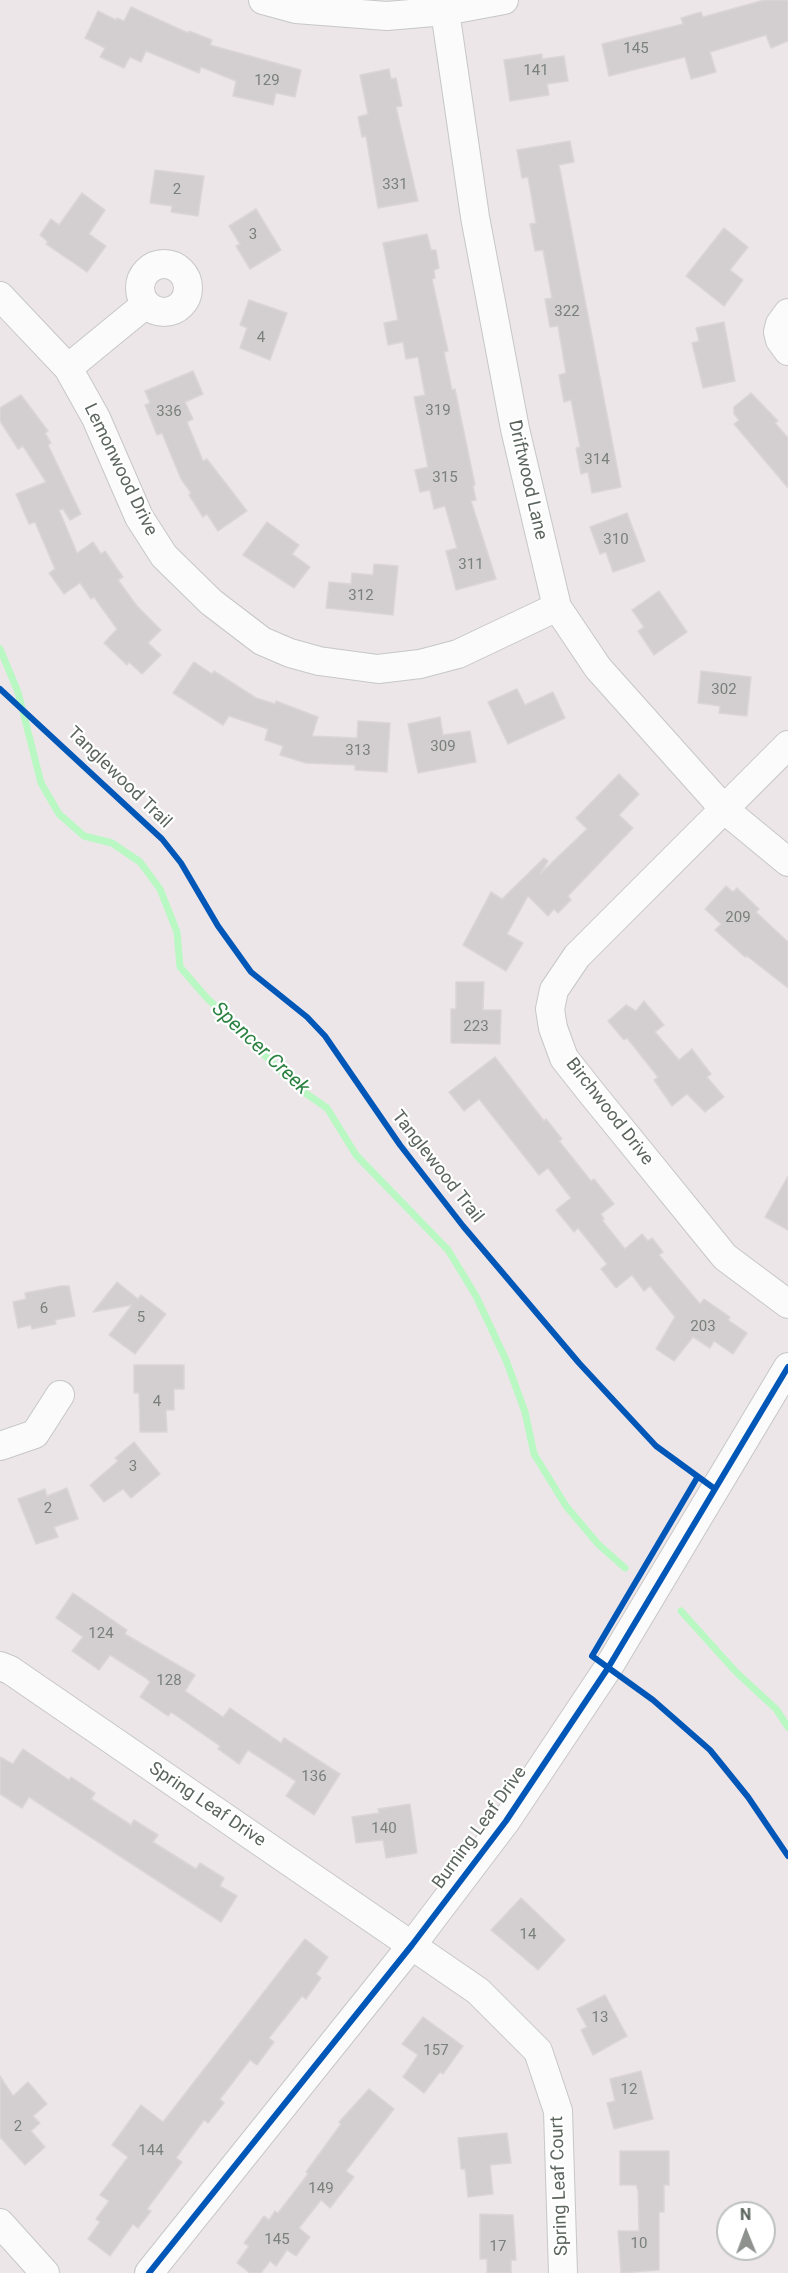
<!DOCTYPE html>
<style>
body{margin:0}
#map{position:relative;width:788px;height:2273px;overflow:hidden;background:#ece6e9;font-family:Roboto,sans-serif}
canvas{display:block}
.north{position:absolute;left:716px;top:2201px;width:60px;height:60px;box-sizing:border-box;background:#fff;border:2px solid #bdc1bf;border-radius:50%;rotate:359deg;font-size:16px;font-weight:700;line-height:24px;text-align:center;color:#5b655e}
.north::after{content:'';display:block;margin:auto;width:21px;height:27px;background:#8e928f;clip-path:polygon(50% 0,100% 100%,50% 72%,0 100%)}
</style>
<div id="map">
<canvas width="788" height="2273"></canvas>
<div class="north">N</div>
</div>
<script>
const context = document.querySelector('canvas').getContext('2d');
context.lineJoin = 'round';
const shape = rows => new Path2D(rows.map(r => 'M' + r).join(''));
function strokePath(path, color, width, dash) { context.strokeStyle = color; context.lineWidth = width; context.lineCap = dash ? 'butt' : 'round'; context.setLineDash(dash || []); context.stroke(path); }
function fillPath(path, color) { context.fillStyle = color; context.fill(path, 'evenodd'); }
function write(font, color, halo, rows, align = 'center') {
  context.font = font + ' Roboto,sans-serif'; context.lineWidth = 4.5; context.setLineDash([]); context.textBaseline = 'middle'; context.strokeStyle = halo; context.fillStyle = color; for (const [text, x, y, turn = 0] of rows) {
    context.save(); context.translate(x, y); context.rotate((+turn || 0) * Math.PI / 180); context.textAlign = isNaN(turn) ? turn : align; if (halo) context.strokeText(text, 0, 0); context.fillText(text, 0, 0); context.restore();
  }
}
const stream = shape([
 [0,649,18,692,41,783,59,814,84,836,112,843,140,862,160,889,177,932,180,967,206,997,298,1088,327,1108,356,1155,448,1250,476,1296,506,1360,525,1412,534,1454,566,1506,598,1544,625,1568],
 [681,1611,736,1672,776,1709,788,1727]
]);
const building = shape([
 [764,0,788,0,788,41,771,48,766,35,710,52,716,72,691,79,685,57,609,76,602,44,683,24,681,18,701,12,703,17,764,0],
 [131,7,188,33,189,31,212,40,210,45,301,70,295,97,276,93,273,105,233,96,236,81,201,67,199,73,146,51,141,62,130,57,124,68,100,57,105,48,85,38,98,11,116,20,117,18,124,21,131,7],
 [542,54,542,59,564,56,568,81,547,84,549,95,510,101,504,60,542,54],
 [389,69,391,79,396,78,402,106,396,107,418,201,378,208,366,136,362,137,358,117,368,114,360,75,389,69],
 [570,141,574,162,559,165,621,487,592,493,588,472,581,474,576,448,580,447,571,400,564,402,559,375,566,373,558,326,550,327,545,299,552,298,543,250,535,251,530,224,536,223,528,177,522,178,517,150,570,141],
 [155,170,204,176,198,216,171,212,172,206,150,203,155,170],
 [82,193,105,210,89,234,106,246,87,272,46,244,48,242,40,235,51,219,59,225,82,193],
 [256,209,281,250,250,269,236,246,240,244,229,226,256,209],
 [724,228,748,247,730,270,743,280,724,306,686,276,724,228],
 [427,234,431,250,436,250,439,268,434,270,435,278,432,279,448,351,444,352,452,390,455,389,475,485,473,486,476,500,471,501,496,579,456,590,446,551,457,548,445,506,434,509,430,490,420,492,415,470,428,467,414,397,425,395,418,357,406,359,403,342,388,345,384,323,398,320,383,243,427,234],
 [249,300,287,313,270,360,240,348,247,328,240,325,249,300],
 [724,322,735,381,703,388,692,343,699,341,696,328,724,322],
 [193,371,203,394,185,402,193,419,187,422,203,461,207,459,247,511,218,531,207,514,203,517,189,495,191,493,181,479,162,433,157,435,145,405,150,403,145,391,193,371],
 [751,393,778,421,775,423,788,438,788,488,734,424,739,420,734,414,734,407,751,393],
 [21,395,48,431,45,433,51,443,48,445,81,514,70,520,63,509,59,510,77,553,93,542,101,554,105,551,123,577,118,580,137,606,161,630,148,643,161,655,142,674,129,662,127,665,104,643,117,629,94,597,91,599,80,583,64,594,49,573,55,569,35,522,29,524,16,494,46,482,23,446,18,449,0,421,0,408,21,395],
 [627,513,645,561,613,572,606,552,600,554,590,527,627,513],
 [267,522,299,545,292,554,310,567,294,588,243,555,267,522],
 [374,564,398,566,393,615,326,608,329,582,351,584,352,573,373,575,374,564],
 [659,591,687,632,654,655,638,631,644,627,632,610,659,591],
 [194,662,212,674,214,671,256,698,275,704,276,701,318,717,312,736,357,738,358,721,390,723,387,772,355,770,355,765,306,763,280,755,283,746,265,740,268,729,229,716,223,725,173,693,194,662],
 [701,671,751,677,747,716,719,713,720,706,698,703,701,671],
 [517,689,525,705,553,692,565,718,508,744,488,702,517,689],
 [440,717,443,735,470,731,476,762,418,773,408,724,440,717],
 [619,774,639,794,619,815,633,828,568,896,571,900,558,913,554,909,548,916,528,896,507,934,523,943,506,971,463,945,491,892,502,899,544,858,548,861,541,873,587,829,576,818,619,774],
 [726,886,733,892,737,888,759,909,756,912,788,942,788,988,747,956,745,957,715,930,721,924,705,909,726,886],
 [456,982,484,982,483,1010,501,1010,500,1044,451,1043,451,1009,456,1009,456,982],
 [644,1001,664,1025,655,1032,679,1060,692,1049,711,1074,707,1077,724,1097,705,1112,687,1094,672,1106,654,1080,658,1077,627,1038,624,1040,608,1021,626,1005,636,1011,644,1001],
 [495,1057,544,1121,546,1119,562,1139,559,1141,591,1181,594,1179,614,1204,601,1214,604,1219,602,1220,625,1249,642,1234,648,1241,652,1238,663,1252,659,1255,700,1304,704,1299,730,1317,728,1320,747,1333,733,1354,714,1341,710,1348,693,1337,674,1361,656,1349,675,1317,650,1286,644,1291,632,1275,616,1288,601,1269,607,1264,578,1228,574,1232,556,1210,571,1198,548,1168,539,1175,479,1099,464,1111,449,1092,495,1057],
 [788,1176,788,1230,765,1217,788,1176],
 [117,1282,138,1299,141,1295,166,1314,135,1354,109,1335,132,1305,93,1312,117,1282],
 [61,1286,69,1286,75,1316,55,1320,56,1324,32,1329,31,1325,18,1328,13,1302,26,1299,25,1293,61,1286],
 [134,1365,184,1365,184,1389,174,1389,174,1410,166,1410,167,1432,140,1432,139,1393,134,1393,134,1365],
 [134,1442,160,1474,131,1498,123,1489,104,1502,90,1485,118,1461,115,1458,134,1442],
 [67,1488,78,1519,54,1527,58,1537,36,1544,18,1499,45,1489,47,1496,67,1488],
 [73,1593,127,1630,125,1634,195,1675,185,1691,223,1717,230,1708,281,1743,284,1738,340,1774,314,1815,286,1796,296,1781,248,1750,239,1764,218,1749,220,1746,171,1712,168,1716,140,1697,150,1682,146,1678,110,1655,99,1670,72,1651,83,1637,56,1618,73,1593],
 [23,1749,69,1780,71,1777,95,1793,91,1799,131,1825,134,1820,158,1835,153,1842,196,1869,200,1863,224,1878,220,1886,237,1896,221,1922,29,1797,22,1808,0,1794,0,1757,13,1764,23,1749],
 [410,1804,417,1853,386,1858,383,1840,356,1843,352,1817,379,1813,378,1809,410,1804],
 [521,1898,565,1940,538,1970,491,1930,521,1898],
 [305,1939,328,1957,316,1974,321,1978,306,1999,302,1996,269,2038,274,2042,257,2065,250,2060,220,2099,224,2103,208,2123,204,2120,176,2158,182,2162,147,2209,151,2211,138,2228,133,2224,110,2256,88,2239,100,2222,96,2219,109,2201,100,2195,128,2157,112,2145,141,2105,163,2122,305,1939],
 [605,1995,627,2036,593,2055,581,2030,587,2027,577,2009,605,1995],
 [423,2017,463,2046,443,2074,440,2072,424,2093,403,2077,418,2055,402,2044,423,2017],
 [641,2071,653,2119,614,2129,607,2103,615,2101,610,2079,641,2071],
 [0,2076,13,2096,28,2082,47,2104,33,2116,40,2123,31,2131,45,2147,25,2165,0,2137,0,2076],
 [369,2089,394,2109,346,2171,354,2177,330,2208,321,2200,299,2228,310,2237,296,2256,287,2250,276,2266,270,2261,261,2273,250,2273,237,2263,249,2246,244,2243,264,2216,269,2220,275,2211,278,2213,308,2174,306,2172,341,2124,339,2122,369,2089],
 [507,2133,511,2163,490,2165,493,2194,468,2197,465,2169,461,2169,458,2138,507,2133],
 [620,2151,669,2151,669,2185,664,2185,664,2212,659,2212,659,2270,621,2273,618,2231,639,2231,638,2190,636,2185,620,2185,620,2151],
 [480,2214,513,2215,516,2260,511,2260,511,2273,487,2273,487,2259,480,2259,480,2214]
]);
const minor = shape([
 [263,0,296,9,387,16,445,11,504,0],
 [445,11,475,217,515,429,557,607,598,668,725,810,788,862],
 '140 288a24 24 0 1 1 48 0a24 24 0 1 1-48 0Z',
 [0,296,68,368,96,418,139,517,164,556,211,602,262,641,290,653,319,661,378,669,420,664,458,654,557,607],
 [788,313,780,324,778,332,780,340,788,351],
 [68,368,146,304],
 [788,745,577,956,554,990,550,1009,553,1028,564,1058,590,1091,725,1257,788,1304],
 [0,1446,35,1434,60,1395],
 [0,1666,10,1670,478,1991,538,2051,558,2111,563,2273],
 [0,2223,45,2273],
 [149,2273,412,1945,506,1821,608,1668,788,1367]
]);
const cycleway = shape([
 [0,689,162,839,181,863,218,926,251,972,307,1017,325,1036,400,1145,463,1226,579,1363,656,1446,715,1489],
 [697,1478,592,1656,653,1700,710,1750,748,1797,788,1856],
 [149,2273,412,1945,506,1821,608,1668,788,1367]
]);
const numberNames = [
 ["145",636,49],
 ["141",536,71],
 ["129",267,81],
 ["331",395,185],
 ["2",177,190],
 ["3",253,235],
 ["322",567,312],
 ["4",261,338],
 ["319",438,411],
 ["336",169,412],
 ["314",597,460],
 ["315",445,478],
 ["310",616,540],
 ["311",471,565],
 ["312",361,596],
 ["302",724,690],
 ["309",443,747],
 ["313",358,751],
 ["209",738,918],
 ["223",476,1027],
 ["6",44,1309],
 ["5",141,1318],
 ["203",703,1327],
 ["4",157,1402],
 ["3",133,1467],
 ["2",48,1509],
 ["124",101,1634],
 ["128",169,1681],
 ["136",314,1777],
 ["140",384,1829],
 ["14",528,1935],
 ["13",600,2018],
 ["157",436,2051],
 ["12",629,2090],
 ["2",18,2127],
 ["144",151,2151],
 ["149",321,2189],
 ["145",277,2240],
 ["10",639,2244],
 ["17",498,2247]
];
const streetNames = [
 ["Lemonwood Drive",120,470,64],
 ["Driftwood Lane",527,480,77],
 ["Tanglewood Trail",119,778,44],
 ["Birchwood Drive",609,1112,52],
 ["Tanglewood Trail",437,1167,52],
 ["Spring Leaf Drive",207,1805,34],
 ["Burning Leaf Drive",480,1828,-54],
 ["Spring Leaf Court",560,2186,-92]
];
const waterNames = [
 ["Spencer Creek",260,1049,43]
];
strokePath(stream, '#b9f8c2', 7);
fillPath(building, '#d3cfd0');
strokePath(building, '#dcd5d8', 1.5);
strokePath(minor, '#c6c7c6', 30);
strokePath(minor, '#fcfbfc', 28);
strokePath(cycleway, '#0057b8', 6);
write('15px', '#7a807c', null, numberNames);
write('18px', '#5b655e', '#fff', streetNames);
write('italic 20px', '#2b8140', '#fff', waterNames);
</script>
